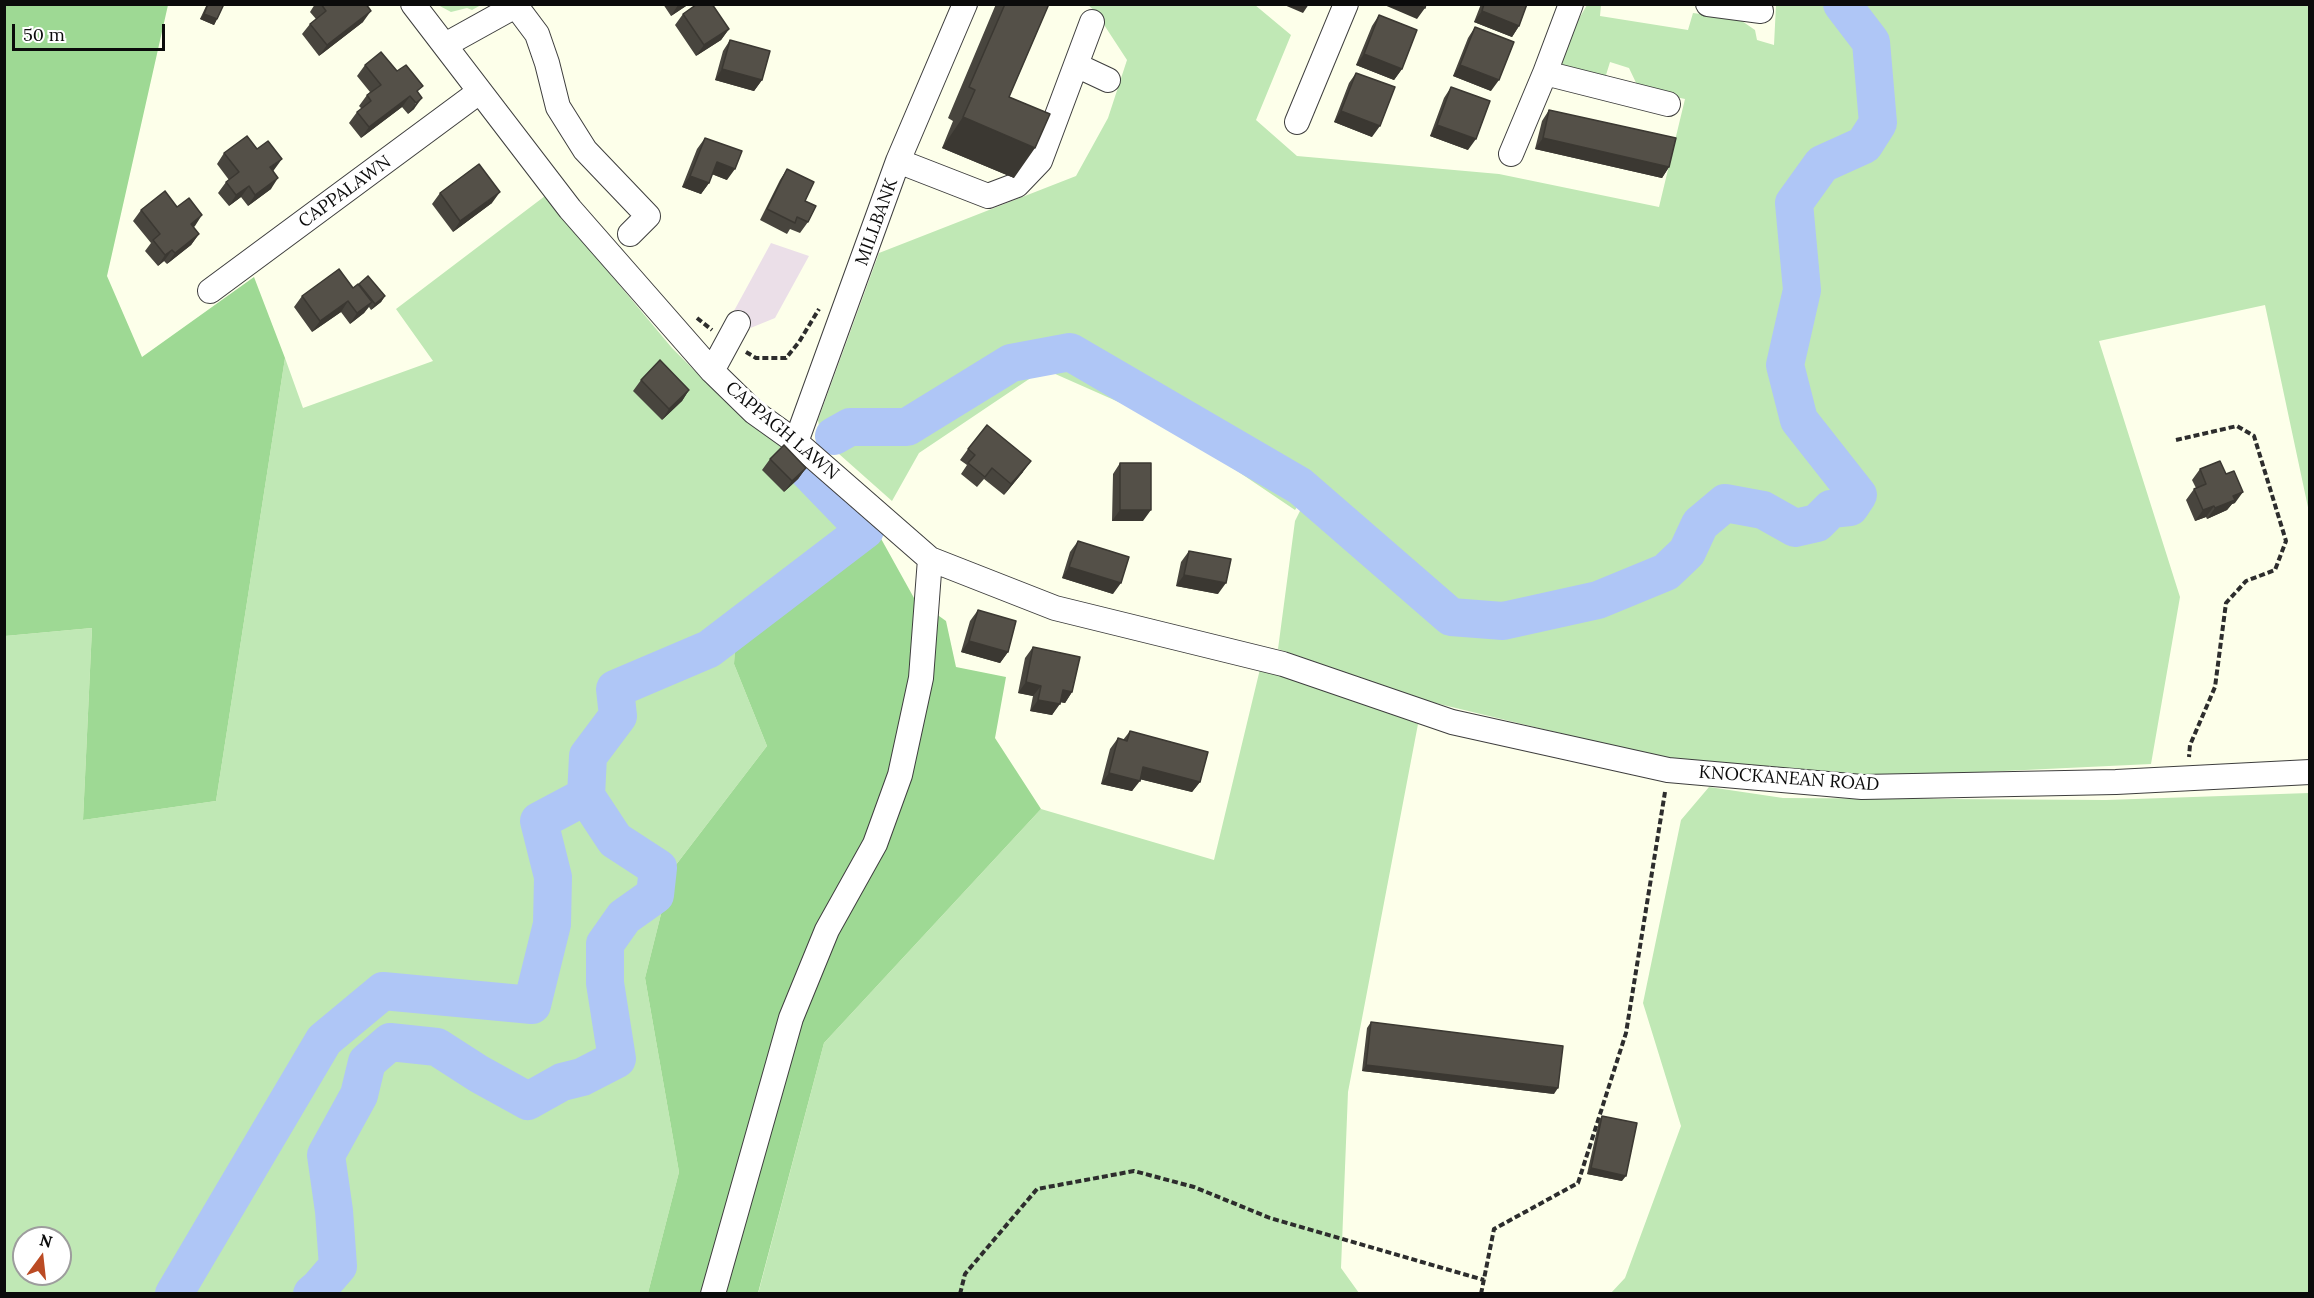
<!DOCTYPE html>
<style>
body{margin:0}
#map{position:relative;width:2314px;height:1298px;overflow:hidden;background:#fdffea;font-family:Lora,serif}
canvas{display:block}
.frame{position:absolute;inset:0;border:6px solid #0b0b0b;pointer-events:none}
.north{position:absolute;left:12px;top:1226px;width:60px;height:60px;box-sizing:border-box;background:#fff;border:2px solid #9d9d9d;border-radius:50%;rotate:15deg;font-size:16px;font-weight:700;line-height:24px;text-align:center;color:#0b0b0b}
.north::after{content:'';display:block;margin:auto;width:21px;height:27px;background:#bb4b24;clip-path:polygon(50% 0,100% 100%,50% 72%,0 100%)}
.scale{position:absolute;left:12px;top:24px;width:153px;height:27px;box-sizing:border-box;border:3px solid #0b0b0b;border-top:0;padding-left:8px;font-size:18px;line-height:21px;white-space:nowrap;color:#0b0b0b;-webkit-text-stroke:4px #fff;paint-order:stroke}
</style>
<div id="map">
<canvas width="2314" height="1298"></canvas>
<div class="frame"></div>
<div class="north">N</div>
<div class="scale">50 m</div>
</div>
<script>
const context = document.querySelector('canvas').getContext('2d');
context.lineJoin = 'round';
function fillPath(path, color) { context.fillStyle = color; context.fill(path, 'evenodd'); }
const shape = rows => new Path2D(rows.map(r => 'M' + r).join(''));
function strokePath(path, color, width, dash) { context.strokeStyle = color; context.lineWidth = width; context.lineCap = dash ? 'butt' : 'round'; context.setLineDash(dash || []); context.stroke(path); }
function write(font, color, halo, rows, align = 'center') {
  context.font = font + ' Lora,serif'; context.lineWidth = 6; context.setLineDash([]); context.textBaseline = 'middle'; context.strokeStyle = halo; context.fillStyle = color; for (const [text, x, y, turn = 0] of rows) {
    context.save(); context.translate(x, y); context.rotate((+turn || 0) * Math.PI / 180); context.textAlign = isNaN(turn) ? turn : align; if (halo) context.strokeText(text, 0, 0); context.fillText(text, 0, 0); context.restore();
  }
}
const industrial = shape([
 [771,243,809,256,775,318,748,329,729,320]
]);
const green = shape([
 [438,5,481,5,472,10,467,8,451,12],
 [1088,5,1255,5,1291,35,1256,120,1297,156,1499,174,1659,207,1685,99,1639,89,1629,68,1610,62,1606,75,1594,76,1568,73,1560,62,1563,46,1587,5,1601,5,1600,16,1688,30,1693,13,1739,19,1755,30,1757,40,1774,45,1776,5,2309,5,2309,512,2265,305,2099,341,2180,597,2151,764,1856,778,1671,760,1431,702,1278,649,1295,521,1313,485,1295,510,1166,423,1044,369,919,453,892,501,821,438,818,420,879,253,1076,176,1108,118,1127,60,1095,11],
 [545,196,672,348,739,415,816,466,879,535,735,648,734,664,767,746,672,870,645,978,679,1172,648,1293,5,1294,5,636,92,628,83,820,216,801,285,358,303,408,433,361,396,309],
 [24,1238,60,1238,60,1274,24,1274],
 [1260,669,1346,695,1418,724,1348,1092,1341,1268,1359,1293,758,1294,824,1043,1041,809,1214,860],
 [1709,787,1783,798,2106,800,2309,793,2309,1293,1610,1294,1625,1278,1681,1126,1643,1003,1681,820]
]);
const forest = shape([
 [5,4,168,5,107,276,142,357,254,277,285,358,216,801,83,820,92,628,5,636],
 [879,535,914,598,946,621,956,667,1006,677,995,738,1041,809,824,1043,758,1293,648,1293,679,1172,645,978,672,870,767,746,734,664,735,648]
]);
const river = shape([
 [834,436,850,427,907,427,1011,363,1070,352,1300,486,1451,617,1503,621,1598,600,1666,572,1687,552,1700,524,1725,503,1763,510,1795,528,1817,523,1831,509,1850,507,1858,495,1799,420,1785,365,1802,290,1794,203,1822,164,1864,145,1878,123,1871,42,1842,4],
 [174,1294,324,1040,383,991,532,1005,552,924,553,877,539,821,586,796],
 [312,1294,319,1288,338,1266,334,1211,326,1155,359,1095,367,1062,390,1042,437,1047,479,1074,528,1101,562,1082,582,1077,617,1059,605,983,605,944,624,917,655,895,658,868,615,840,586,796,588,756,618,716,615,689,709,649,865,530,805,468]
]);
const path = shape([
 [697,318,712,330],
 [746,352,756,358,786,358,799,342,819,309],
 [2176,440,2237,426,2254,436,2286,541,2275,570,2246,581,2226,603,2215,687,2190,745,2189,757],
 [960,1294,965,1274,1037,1189,1134,1171,1194,1187,1270,1218,1484,1280],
 [1481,1294,1494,1229,1578,1183,1626,1033,1665,792]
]);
const minor = shape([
 [413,4,570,209,712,371,754,412,796,442,930,559,1055,608,1283,664,1452,722,1668,770,1862,787,2116,782,2310,772],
 [1571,4,1545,73,1668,104],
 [1708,4,1761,11],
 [516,6,537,34,547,63,558,107,585,150,648,216,630,234],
 [445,45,519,4],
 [1076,65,1108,80],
 [1297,122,1346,4],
 [1511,154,1545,73],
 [898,161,988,196,1017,185,1040,161,1092,22],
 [210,291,479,92],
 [712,371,738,323],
 [796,442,898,161,965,4],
 [713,1294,791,1018,827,930,875,844,900,775,921,678,930,559]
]);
const wall = shape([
 [207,4,224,4,217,19,214,25,200,19],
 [315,4,366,4,363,22,319,56,302,34,310,24,316,19,310,12],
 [663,4,689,4,671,16],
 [996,4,1049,4,1009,97,1014,178,942,148,953,121,948,118],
 [1481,4,1527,4,1519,26,1512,37,1474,22],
 [683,14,729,29,721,40,696,56,675,25],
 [1379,15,1402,69,1394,80,1356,65,1372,26],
 [1475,27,1491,91,1453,76,1468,38],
 [730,40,762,80,754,91,715,80,723,51],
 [365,65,397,71,418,93,414,109,408,114,402,107,361,138,349,123,357,112,362,109,359,106,367,95,370,92,357,76],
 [1356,73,1372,137,1334,122,1349,83],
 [1451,87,1468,150,1430,136,1444,98],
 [1549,110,1669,167,1662,178,1535,149,1542,121],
 [705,138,727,180,712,174,709,183,701,194,682,187,697,149],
 [257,149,274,170,273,171,271,189,248,206,241,197,229,206,218,193,226,182,229,180,217,164,224,153],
 [787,169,805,201,808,222,800,233,790,229,787,234,760,220,780,180],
 [440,193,492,203,453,232,432,204],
 [177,207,195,226,193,227,199,234,191,245,167,264,164,261,158,266,145,251,151,243,133,221,141,210],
 [353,288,385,296,381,302,371,310,369,307,364,313,350,324,341,312,312,332,294,307,302,296],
 [641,380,689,390,682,401,662,420,633,391],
 [968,449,1023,472,1004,495,984,479,977,487,961,474,967,465,960,460],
 [770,459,806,468,798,479,784,492,762,470],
 [1120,463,1143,521,1112,521,1113,474],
 [2200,469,2235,503,2232,504,2227,510,2207,519,2206,517,2195,521,2186,500,2194,489,2196,488,2192,480],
 [1078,541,1113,594,1062,578,1070,552],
 [1189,551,1218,594,1176,586,1181,562],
 [978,610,1008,652,1000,663,961,652,970,621],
 [1033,647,1072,692,1065,703,1060,702,1052,715,1030,711,1033,696,1018,693,1025,658],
 [1130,731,1200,782,1192,792,1140,779,1132,791,1101,784,1110,749,1118,738,1123,740],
 [1371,1022,1554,1094,1362,1071,1367,1028],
 [1602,1116,1622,1181,1587,1174,1599,1121]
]);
const shadedWall = shape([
 [679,4,689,4,671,16,678,5],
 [1282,4,1309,4,1303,13],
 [1382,4,1417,4,1425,8,1417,19],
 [371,11,363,22,319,56,327,45],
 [1482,11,1519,26,1512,37,1474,22],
 [204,14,217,19,214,25,200,19],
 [729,29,721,40,696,56,704,45],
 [1364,54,1402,69,1394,80,1356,65],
 [1460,65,1499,80,1491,91,1453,76],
 [722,69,762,80,754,91,715,80],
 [410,96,402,107,361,138,369,127],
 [422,98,414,109,408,114,416,103],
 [1341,111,1380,126,1372,137,1334,122],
 [963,117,1035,148,1014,178,942,148],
 [1437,125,1476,139,1468,150,1430,136],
 [1543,138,1669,167,1662,178,1535,149],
 [282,159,274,170,263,178,270,167],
 [717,162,735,169,727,180,709,173],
 [690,176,709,183,701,194,682,187],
 [278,178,271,189,248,206,255,195],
 [249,186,241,197,229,206,236,195],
 [500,192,492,203,453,232,460,221],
 [202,215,195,226,183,235,191,224],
 [199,234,191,245,167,264,175,253],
 [172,250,164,261,158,266,165,255],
 [385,296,381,302,371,310,375,304],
 [348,301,341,312,312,332,320,321],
 [372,302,364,313,350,324,357,313],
 [689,390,682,401,662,420,669,409],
 [1031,461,1023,472,1004,495,1011,484],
 [806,468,798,479,784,492,792,481],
 [2243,492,2235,503,2232,504,2227,510,2207,519,2215,508,2233,496],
 [2214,506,2206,517,2195,521,2203,510],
 [1120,510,1151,510,1143,521,1112,521],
 [1069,567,1121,583,1113,594,1062,578],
 [1184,575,1226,583,1218,594,1176,586],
 [969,641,1008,652,1000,663,961,652],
 [1026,682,1041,686,1033,696,1018,693],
 [1063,690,1072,692,1065,703,1055,701],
 [1038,700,1060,704,1052,715,1030,711],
 [1143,767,1200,782,1192,792,1135,778],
 [1109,773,1140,781,1132,791,1101,784],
 [1366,1065,1558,1088,1554,1094,1362,1071],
 [1591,1168,1626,1176,1622,1181,1587,1174]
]);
const building = shape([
 [208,4,224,4,217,19,204,14,208,4],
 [321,4,366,4,371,11,327,45,310,24,326,11,321,4],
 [697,4,712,4,729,29,704,45,683,14,697,4],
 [1005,4,1049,4,1009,97,1050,114,1035,148,963,117,975,90,969,87,1005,4],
 [1417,4,1426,4,1425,8,1417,4],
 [1484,4,1527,4,1519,26,1482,11,1484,4],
 [1379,15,1417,30,1402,69,1364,54,1379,15],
 [1475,27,1514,42,1499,80,1460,65,1475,27],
 [730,40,770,51,762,80,722,69,730,40],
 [381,52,397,71,406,65,423,86,417,91,422,98,416,103,410,96,369,127,357,112,371,101,367,95,381,85,365,65,381,52],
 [1356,73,1395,87,1380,126,1341,111,1356,73],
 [1451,87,1490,101,1476,139,1437,125,1451,87],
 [1549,110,1676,138,1669,167,1543,138,1549,110],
 [247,136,257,149,268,141,282,159,270,167,278,178,255,195,249,186,236,195,226,182,239,172,224,153,247,136],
 [705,138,742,151,735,169,717,162,709,183,690,176,705,138],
 [479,164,500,192,460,221,440,193,479,164],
 [787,169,814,182,805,201,816,206,808,222,797,217,795,223,767,209,787,169],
 [165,191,177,207,189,198,202,215,191,224,199,234,175,253,172,250,165,255,153,240,160,234,141,210,165,191],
 [339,269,353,288,358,284,372,302,357,313,348,301,320,321,302,296,339,269],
 [368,276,385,296,375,304,359,284,368,276],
 [660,360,689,390,669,409,641,380,660,360],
 [987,425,1031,461,1011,484,992,468,985,477,968,463,975,455,968,449,987,425],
 [784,445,806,468,792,481,770,459,784,445],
 [2220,461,2226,474,2234,471,2243,492,2233,496,2235,500,2215,508,2214,506,2203,510,2194,489,2206,484,2200,469,2220,461],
 [1120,463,1151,463,1151,510,1120,510,1120,463],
 [1078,541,1129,557,1121,583,1069,567,1078,541],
 [1189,551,1231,559,1226,583,1184,575,1189,551],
 [978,610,1016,621,1008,652,969,641,978,610],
 [1033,647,1080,657,1072,692,1063,690,1060,704,1038,700,1041,686,1026,682,1033,647],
 [1130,731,1208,752,1200,782,1143,767,1140,781,1109,773,1118,738,1127,741,1130,731],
 [1371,1022,1563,1046,1558,1088,1366,1065,1371,1022],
 [1602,1116,1637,1123,1626,1176,1591,1168,1602,1116]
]);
const streetNames = [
 ["CAPPALAWN",345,192,-36],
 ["MILLBANK",877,222,-70],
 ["CAPPAGH LAWN",782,431,40],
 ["KNOCKANEAN ROAD",1789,779,4]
];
fillPath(industrial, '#ebdfe8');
fillPath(green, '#c0e8b5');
fillPath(forest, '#9ed994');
strokePath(river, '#afc6f6', 38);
strokePath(minor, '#3e3e3e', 26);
strokePath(path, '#2d2d2d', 4, [6, 3]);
strokePath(minor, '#fff', 24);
fillPath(wall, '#48453e');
fillPath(shadedWall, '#3b3832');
fillPath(building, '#545048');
strokePath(building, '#3b3832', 1.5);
write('18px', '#0b0b0b', '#fff', streetNames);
</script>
